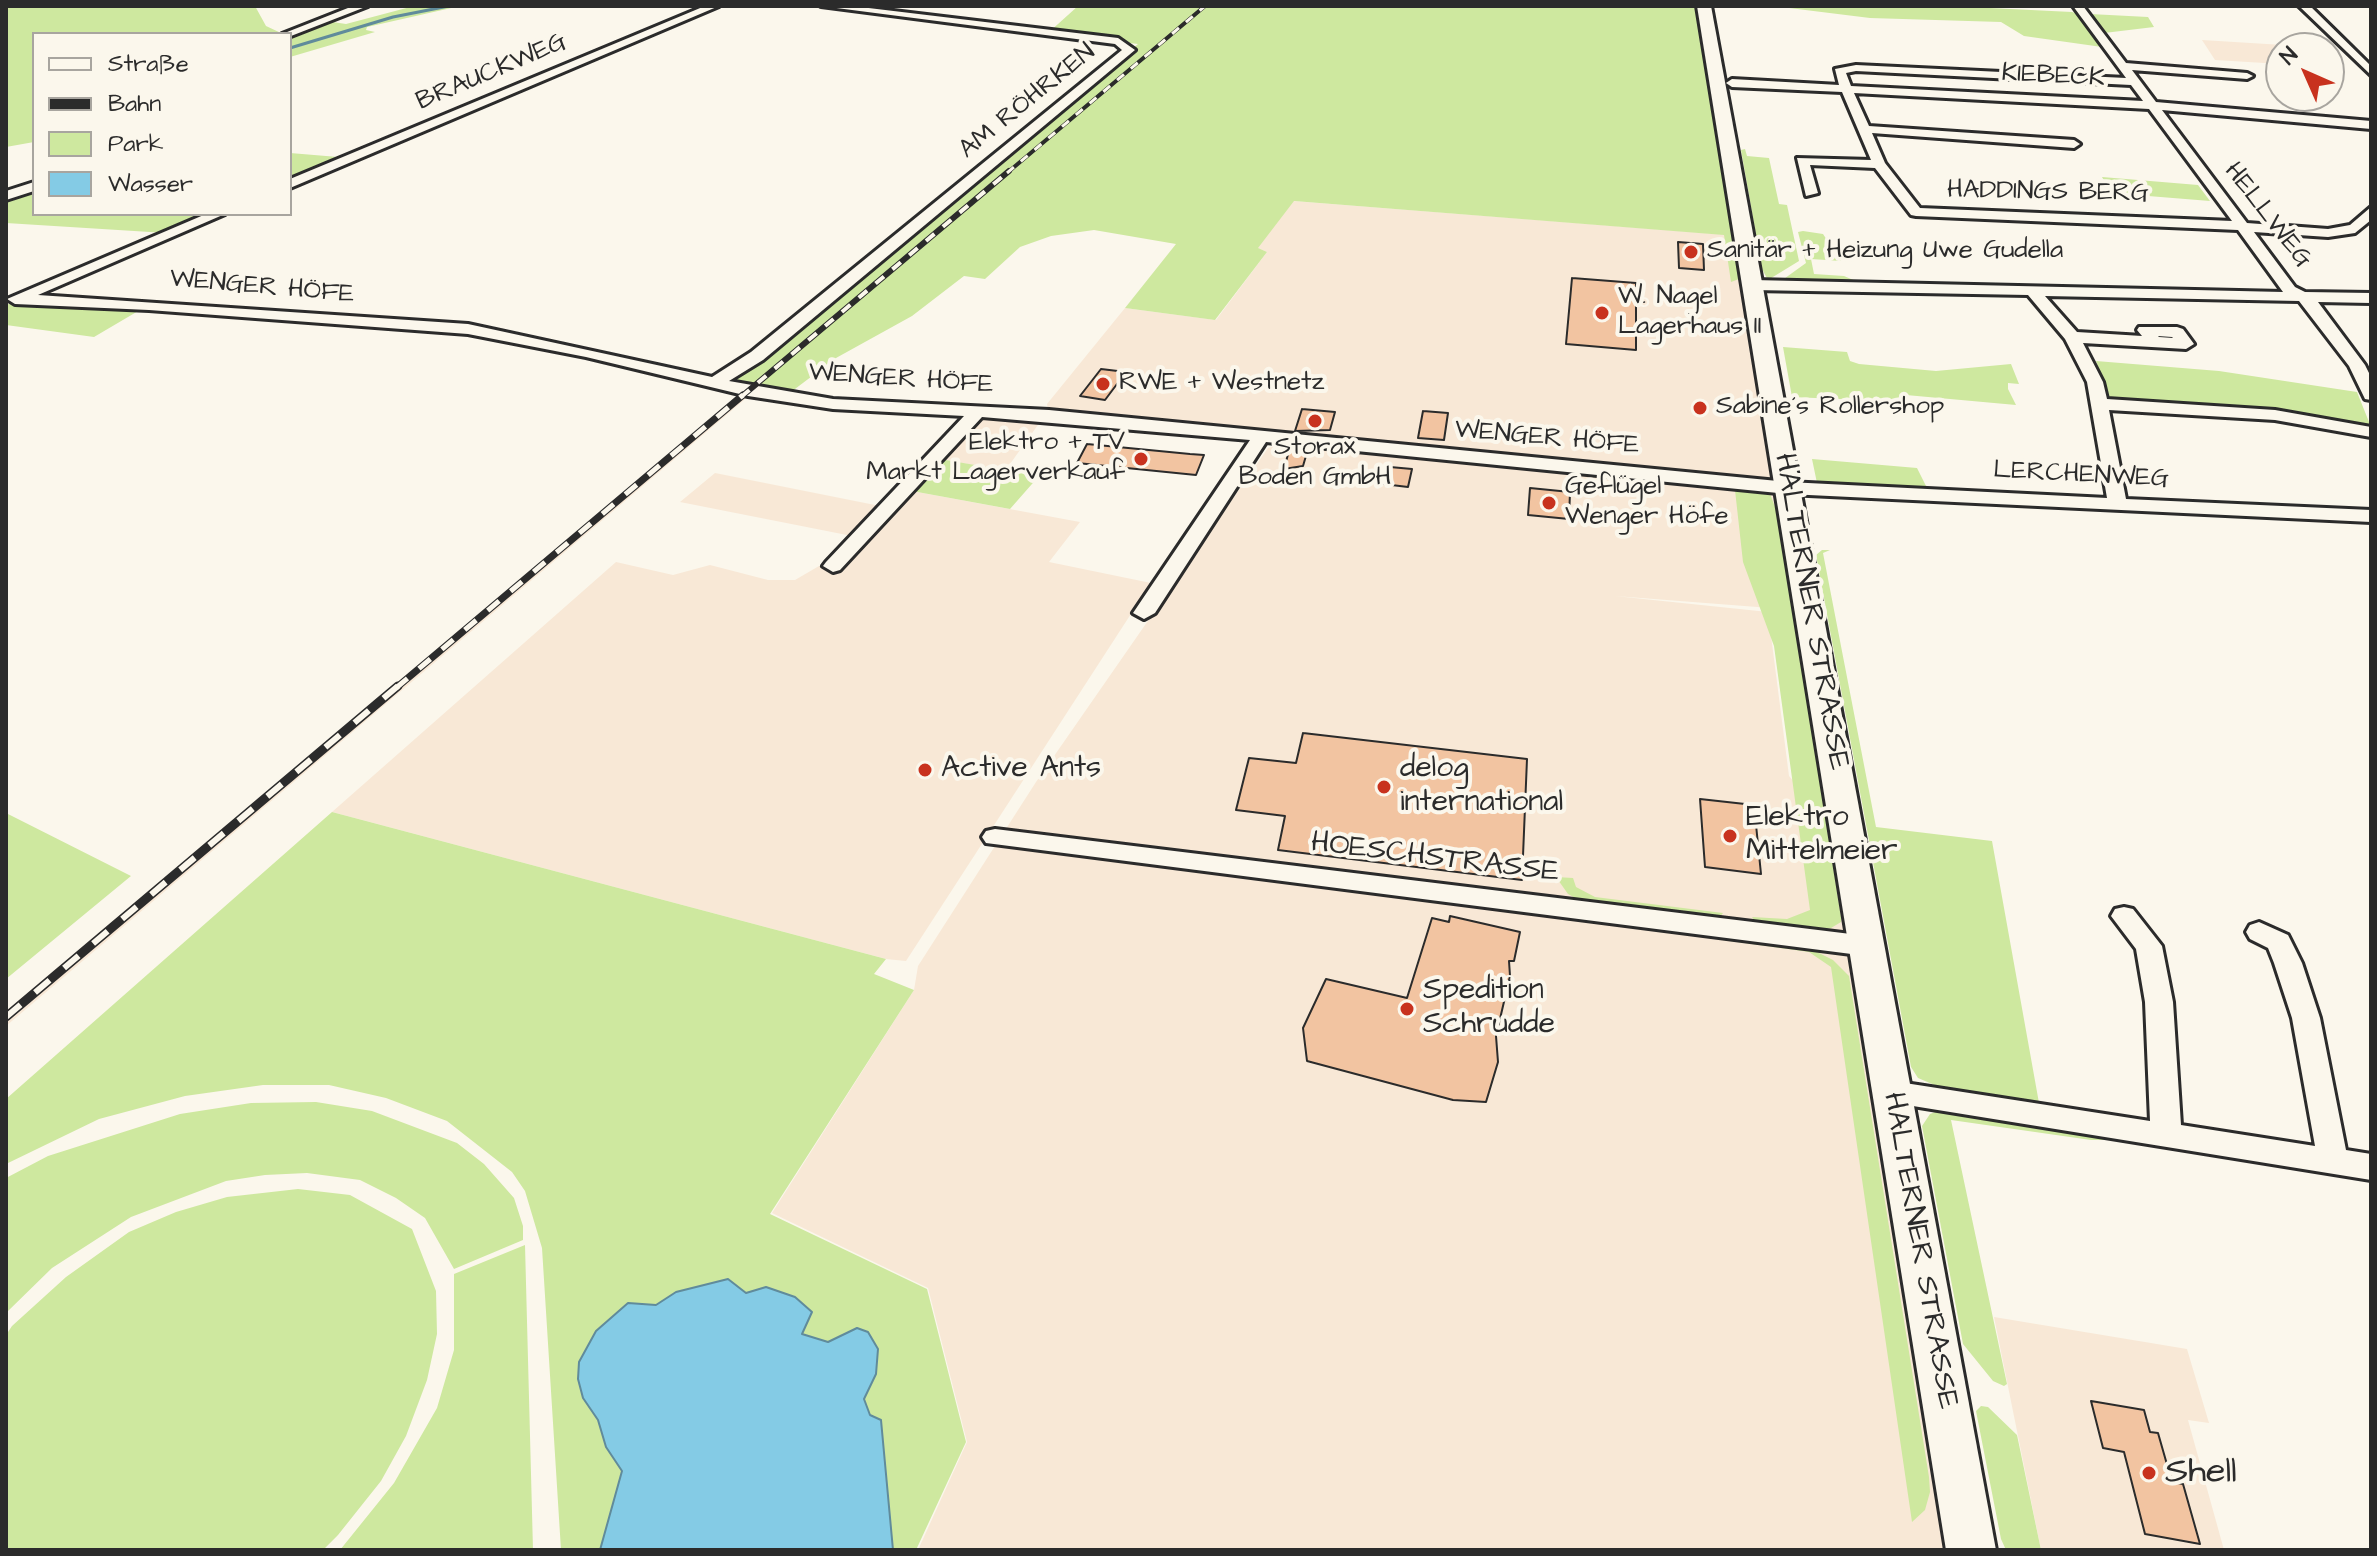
<!DOCTYPE html>
<meta charset="utf-8">
<style>
body{margin:0}
#map{position:relative;width:2377px;height:1556px;overflow:hidden;background:#fbf7ec;font-family:"Architects Daughter",sans-serif}
canvas{display:block}
.frame{position:absolute;inset:0;border:8px solid #2b2b2b;pointer-events:none}
.legend{position:absolute;left:32px;top:32px;width:260px;height:184px;box-sizing:border-box;background:#fbf7ec;border:2px solid #a8a59f;margin:0;padding:10px 14px;list-style:none;font-size:24px;color:#2b2b2b}
.legend li{display:flex;align-items:center;gap:16px;height:40px}
.legend b{width:40px;border:2px solid #a8a59f}
.north{position:absolute;left:2265px;top:32px;width:80px;height:80px;box-sizing:border-box;background:#fbf7ec;border:2px solid #a8a59f;border-radius:50%;rotate:315deg;font-size:22px;font-weight:700;line-height:32px;text-align:center;color:#2b2b2b}
.north::after{content:'';display:block;margin:auto;width:28px;height:36px;background:#c8321e;clip-path:polygon(50% 0,100% 100%,50% 72%,0 100%)}
</style>
<div id="map">
<canvas width="2377" height="1556"></canvas>
<div class="frame"></div>
<ul class="legend">
<li><b style="height:10px;background:#fbf7ec"></b>Straße</li>
<li><b style="height:10px;background:#2b2b2b"></b>Bahn</li>
<li><b style="height:22px;background:#cee89f"></b>Park</li>
<li><b style="height:22px;background:#84cbe5"></b>Wasser</li>
</ul>
<div class="north">N</div>
</div>
<script>
const context = document.querySelector('canvas').getContext('2d');
context.lineJoin = 'round';
function fillPath(path, color) { context.fillStyle = color; context.fill(path, 'evenodd'); }
const shape = rows => new Path2D(rows.map(r => 'M' + r).join(''));
function strokePath(path, color, width, dash) { context.strokeStyle = color; context.lineWidth = width; context.lineCap = dash ? 'butt' : 'round'; context.setLineDash(dash || []); context.stroke(path); }
function write(font, color, halo, rows, align = 'center') {
  context.font = font + ' "Architects Daughter",sans-serif'; context.lineWidth = 8; context.setLineDash([]); context.textBaseline = 'middle'; context.strokeStyle = halo; context.fillStyle = color; for (const [text, x, y, turn = 0] of rows) {
    context.save(); context.translate(x, y); context.rotate((+turn || 0) * Math.PI / 180); context.textAlign = isNaN(turn) ? turn : align; if (halo) context.strokeText(text, 0, 0); context.fillText(text, 0, 0); context.restore();
  }
}
const built = shape([
 [2202,40,2283,45,2286,48,2281,48,2281,64,2215,60],
 [1293,201,1744,236,1809,611,1615,596,1768,612,1789,776,1821,812,1844,813,1971,1550,918,1550,967,1442,928,1288,772,1213,914,990,918,966,1036,782,1268,448,1283,444,1359,449,1049,415,1047,404,1125,308,1216,320,1267,252,1257,248],
 [741,394,750,395,6,1026,6,1011],
 [978,419,1013,419,1040,422,1005,471,940,459],
 [715,473,880,506,852,536,680,502],
 [912,491,1080,522,1049,562,1151,583,906,961,886,959,332,812,616,562,673,575,710,565,768,580,795,580,819,566,833,568],
 [1994,1317,2187,1349,2209,1423,2188,1420,2224,1550,2041,1550]
]);
const green = shape([
 [6,6,255,6,266,26,281,33,349,6,360,6,283,34,34,34,34,142,6,147],
 [414,6,460,6,367,27,366,30,375,32,290,57,290,34,326,21,346,24],
 [1078,6,1696,6,1739,279,1731,282,1724,235,1294,201,1258,248,1267,252,1215,320,1125,308,1176,244,1094,230,1051,236,1020,247,985,279,964,276,912,316,836,358,787,395,725,382,1138,44,1048,33],
 [1773,6,1949,6,2072,12,2078,14,2102,47,2024,36,2001,22,1870,18],
 [2090,14,2148,17,2154,27,2104,33],
 [1745,149,1747,156,1769,158,1779,204,1787,205,1799,261,1768,280,1762,269,1741,150],
 [290,153,338,157,338,161,290,181],
 [2102,177,2198,185,2210,201,2111,193],
 [34,188,34,214,211,214,166,233,6,223,6,199],
 [1803,231,1823,234,1827,240,1848,248,1837,248,1841,261,1811,259,1814,274,1844,276,1858,282,1781,281,1806,263,1798,232],
 [15,302,145,307,94,337,6,325,6,305],
 [1783,347,1847,352,1850,361,1859,364,1936,371,2011,364,2019,384,2008,383,2008,389,2016,405,1906,395,1908,402,1792,397],
 [2096,361,2219,371,2357,392,2371,427,2183,405,2180,402,2110,399],
 [940,459,1039,476,1010,509,912,491],
 [1812,459,1917,468,1927,488,1817,483],
 [1719,487,1769,491,1778,515,1841,917,1841,922,1831,928,1812,931,1758,925,1752,917,1787,919,1810,910,1774,646,1743,562,1735,490],
 [1822,550,1830,550,1823,553,1876,827,1992,841,2039,1103,1944,1089,1918,1078,1911,1067,1816,555],
 [332,812,886,959,874,974,914,990,770,1214,927,1289,966,1442,916,1550,893,1550,881,1420,870,1415,864,1399,876,1374,878,1349,868,1332,857,1328,828,1342,801,1334,766,1287,746,1293,676,1292,656,1305,628,1303,583,1398,598,1420,606,1447,622,1471,616,1500,600,1550,561,1550,542,1248,525,1191,512,1172,447,1121,386,1098,329,1085,263,1085,185,1096,99,1119,6,1164,6,1099],
 [6,813,131,876,6,979],
 [1556,877,1573,878,1576,887,1595,897,1723,913,1717,920,1588,905,1568,894],
 [1602,923,1809,948,1833,960,1849,976,1929,1477,1930,1492,1925,1510,1912,1522,1831,967,1809,952],
 [316,1102,372,1111,457,1143,484,1164,514,1198,523,1226,523,1240,454,1269,425,1218,396,1198,360,1180,307,1173,265,1175,226,1181,131,1217,52,1268,6,1313,6,1178,48,1156,180,1114,251,1103],
 [1943,1109,2105,1135,2106,1140,2091,1140,1951,1120,2007,1384,2004,1386,1993,1381,1963,1344,1922,1126,1930,1114],
 [298,1189,350,1195,412,1229,436,1291,437,1334,427,1380,406,1436,381,1481,338,1535,323,1550,6,1550,6,1335,12,1326,66,1277,129,1232,176,1212,227,1197],
 [525,1245,533,1550,340,1550,394,1483,437,1408,454,1350,454,1274],
 [1981,1406,1988,1407,2017,1435,2041,1550,2006,1550,2001,1539,1976,1411]
]);
const water = shape([
 [728,1279,746,1293,766,1287,795,1297,812,1312,802,1334,828,1342,857,1328,868,1332,878,1349,876,1374,864,1399,870,1415,881,1420,893,1550,600,1550,622,1471,606,1447,598,1420,583,1398,578,1379,579,1362,596,1331,628,1303,656,1305,676,1292,728,1279]
]);
const stream = shape([
 [283,33,310,23],
 [290,48,393,17,449,6]
]);
const building = shape([
 [1678,242,1703,244,1704,270,1679,268,1678,242],
 [1572,278,1636,283,1636,350,1566,344,1572,278],
 [1101,369,1126,372,1105,400,1080,396,1101,369],
 [1302,409,1335,412,1330,430,1295,431,1302,409],
 [1423,411,1448,413,1444,440,1418,438,1423,411],
 [1087,444,1190,454,1204,455,1196,475,1077,463,1087,444],
 [1290,447,1308,449,1303,466,1284,469,1290,447],
 [1379,466,1412,469,1408,487,1375,483,1379,466],
 [1530,488,1570,492,1569,519,1528,515,1530,488],
 [1303,733,1527,759,1522,880,1278,850,1285,816,1236,810,1249,758,1296,763,1303,733],
 [1700,799,1754,805,1761,874,1705,867,1700,799],
 [1450,916,1520,932,1514,961,1509,961,1510,976,1496,1036,1498,1062,1486,1102,1453,1100,1307,1061,1303,1028,1326,979,1407,998,1432,918,1449,922,1450,916],
 [2091,1401,2144,1410,2150,1432,2158,1433,2172,1482,2183,1484,2200,1544,2145,1534,2124,1452,2103,1448,2091,1401]
]);
const minor = shape([
 [353,6,368,6,291,36,282,34,353,6],
 [705,6,719,6,290,188,290,179,705,6],
 [821,6,852,6,1118,38,1135,50,763,360,729,381,833,399,1049,410,1788,482,2107,498,2087,382,2065,339,2028,295,1753,290,1745,285,1753,280,2283,292,2238,230,1916,216,1911,215,1875,168,1810,165,1818,193,1806,196,1797,158,1871,160,1842,92,1732,87,1726,83,1732,79,1839,85,1835,69,1856,65,2126,78,2073,6,2083,6,2126,63,2247,73,2253,76,2247,79,2132,70,2156,102,2371,121,2371,129,2162,110,2247,223,2328,229,2350,225,2371,207,2371,220,2355,233,2328,237,2254,232,2295,287,2305,292,2371,293,2371,303,2318,302,2365,365,2371,377,2371,400,2365,399,2349,366,2299,301,2045,296,2077,332,2142,336,2137,330,2139,327,2177,327,2183,329,2194,344,2186,349,2083,343,2103,382,2107,399,2275,410,2371,427,2371,437,2275,420,2109,410,2126,499,2371,510,2371,522,1788,494,1266,442,1155,613,1144,619,1133,613,1250,440,982,417,840,570,833,572,823,566,826,562,964,416,833,409,748,396,586,357,468,334,149,310,15,304,7,299,206,214,225,214,38,295,468,324,712,377,751,352,1122,50,1115,44,821,6],
 [1856,71,2131,85,2143,101,1851,86,1846,73,1856,71],
 [1854,93,2149,109,2232,221,1920,208,1885,163,1872,133,2074,148,2080,144,2074,140,1869,126,1854,93],
 [2158,336,2172,337,2173,338,2159,337,2158,336],
 [2299,6,2310,6,2371,66,2371,75,2299,6],
 [34,182,34,191,6,200,6,191,34,182],
 [995,829,1867,936,1877,939,1880,946,1877,953,1867,956,986,843,982,837,986,831,995,829],
 [2124,907,2133,909,2162,946,2173,1002,2181,1125,2315,1146,2292,1018,2274,963,2268,948,2250,939,2246,932,2250,925,2259,922,2288,935,2302,963,2320,1018,2346,1150,2371,1154,2371,1180,1882,1101,1877,1093,1882,1085,1892,1081,2150,1121,2145,1002,2136,949,2111,916,2115,909,2124,907]
]);
const major = shape([
 [1697,6,1711,6,1996,1550,1946,1550,1697,6]
]);
const railFar3 = shape([
 [1007,173,1205,6]
]);
const railFar2 = shape([
 [741,397,1009,171]
]);
const railFar1 = shape([
 [396,688,743,395]
]);
const rail = shape([
 [6,1017,398,686]
]);
const markers = [
 [1691,252,8,"#c8321e"],
 [1602,313,8,"#c8321e"],
 [1103,384,8,"#c8321e"],
 [1700,408,8,"#c8321e"],
 [1315,421,8,"#c8321e"],
 [1141,459,8,"#c8321e"],
 [1549,503,8,"#c8321e"],
 [925,770,8,"#c8321e"],
 [1384,787,8,"#c8321e"],
 [1730,836,8,"#c8321e"],
 [1407,1009,8,"#c8321e"],
 [2149,1473,8,"#c8321e"]
];
const farStreetnames = [
 ["BRAUCKWEG",492,73,-23],
 ["KIEBECK",2053,77,3],
 ["AM RÖHRKEN",1028,102,-39],
 ["HADDINGS BERG",2048,193,1],
 ["HELLWEG",2267,216,52],
 ["WENGER HÖFE",262,288,5],
 ["WENGER HÖFE",901,380,4],
 ["WENGER HÖFE",1547,439,5],
 ["LERCHENWEG",2081,476,3]
];
const farPoinames = [
 ["Sanitär + Heizung Uwe Gudella",1707,252],
 ["W. Nagel",1618,298],
 ["Lagerhaus II",1618,328],
 ["RWE + Westnetz",1119,384],
 ["Sabine´s Rollershop",1716,408],
 ["Elektro + TV",1125,444,"right"],
 ["Markt Lagerverkauf",1125,474,"right"],
 ["Storax",1315,449,"center"],
 ["Boden GmbH",1315,479,"center"],
 ["Geflügel",1565,488],
 ["Wenger Höfe",1565,518]
];
const streetNames = [
 ["HALTERNER STRASSE",1810,612,80],
 ["HOESCHSTRASSE",1435,859,7],
 ["HALTERNER STRASSE",1919,1251,80]
];
const poiNames = [
 ["Active Ants",941,770],
 ["delog",1400,770],
 ["international",1400,804],
 ["Elektro",1746,819],
 ["Mittelmeier",1746,853],
 ["Spedition",1423,992],
 ["Schrudde",1423,1026]
];
const nearPoinames = [
 ["Shell",2165,1473]
];
fillPath(built, '#f8e8d6');
fillPath(green, '#cee89f');
fillPath(water, '#84cbe5');
strokePath(water, '#608b9b', 2);
strokePath(stream, '#608b9b', 3);
fillPath(building, '#f2c4a1');
strokePath(building, '#2b2b2b', 2);
strokePath(minor, '#2b2b2b', 6);
strokePath(major, '#2b2b2b', 6);
fillPath(minor, '#fbf7ec');
fillPath(major, '#fbf7ec');
strokePath(railFar3, '#2b2b2b', 4);
strokePath(railFar2, '#2b2b2b', 6);
strokePath(railFar1, '#2b2b2b', 7);
strokePath(rail, '#2b2b2b', 9);
strokePath(railFar3, '#fbf7ec', 3, [9]);
strokePath(railFar2, '#fbf7ec', 4, [11]);
strokePath(railFar1, '#fbf7ec', 5, [15]);
strokePath(rail, '#fbf7ec', 6, [19]);
for (const [x, y, r, color] of markers) { const dot = new Path2D(); dot.arc(x, y, r, 0, 2 * Math.PI); context.fillStyle = color; context.fill(dot); strokePath(dot, '#fbf7ec', 3); }
write('26px', '#2b2b2b', '#fbf7ec', farStreetnames);
write('26px', '#2b2b2b', '#fbf7ec', farPoinames, 'left');
write('30px', '#2b2b2b', '#fbf7ec', streetNames);
write('30px', '#2b2b2b', '#fbf7ec', poiNames, 'left');
write('36px', '#2b2b2b', '#fbf7ec', nearPoinames, 'left');
</script>
